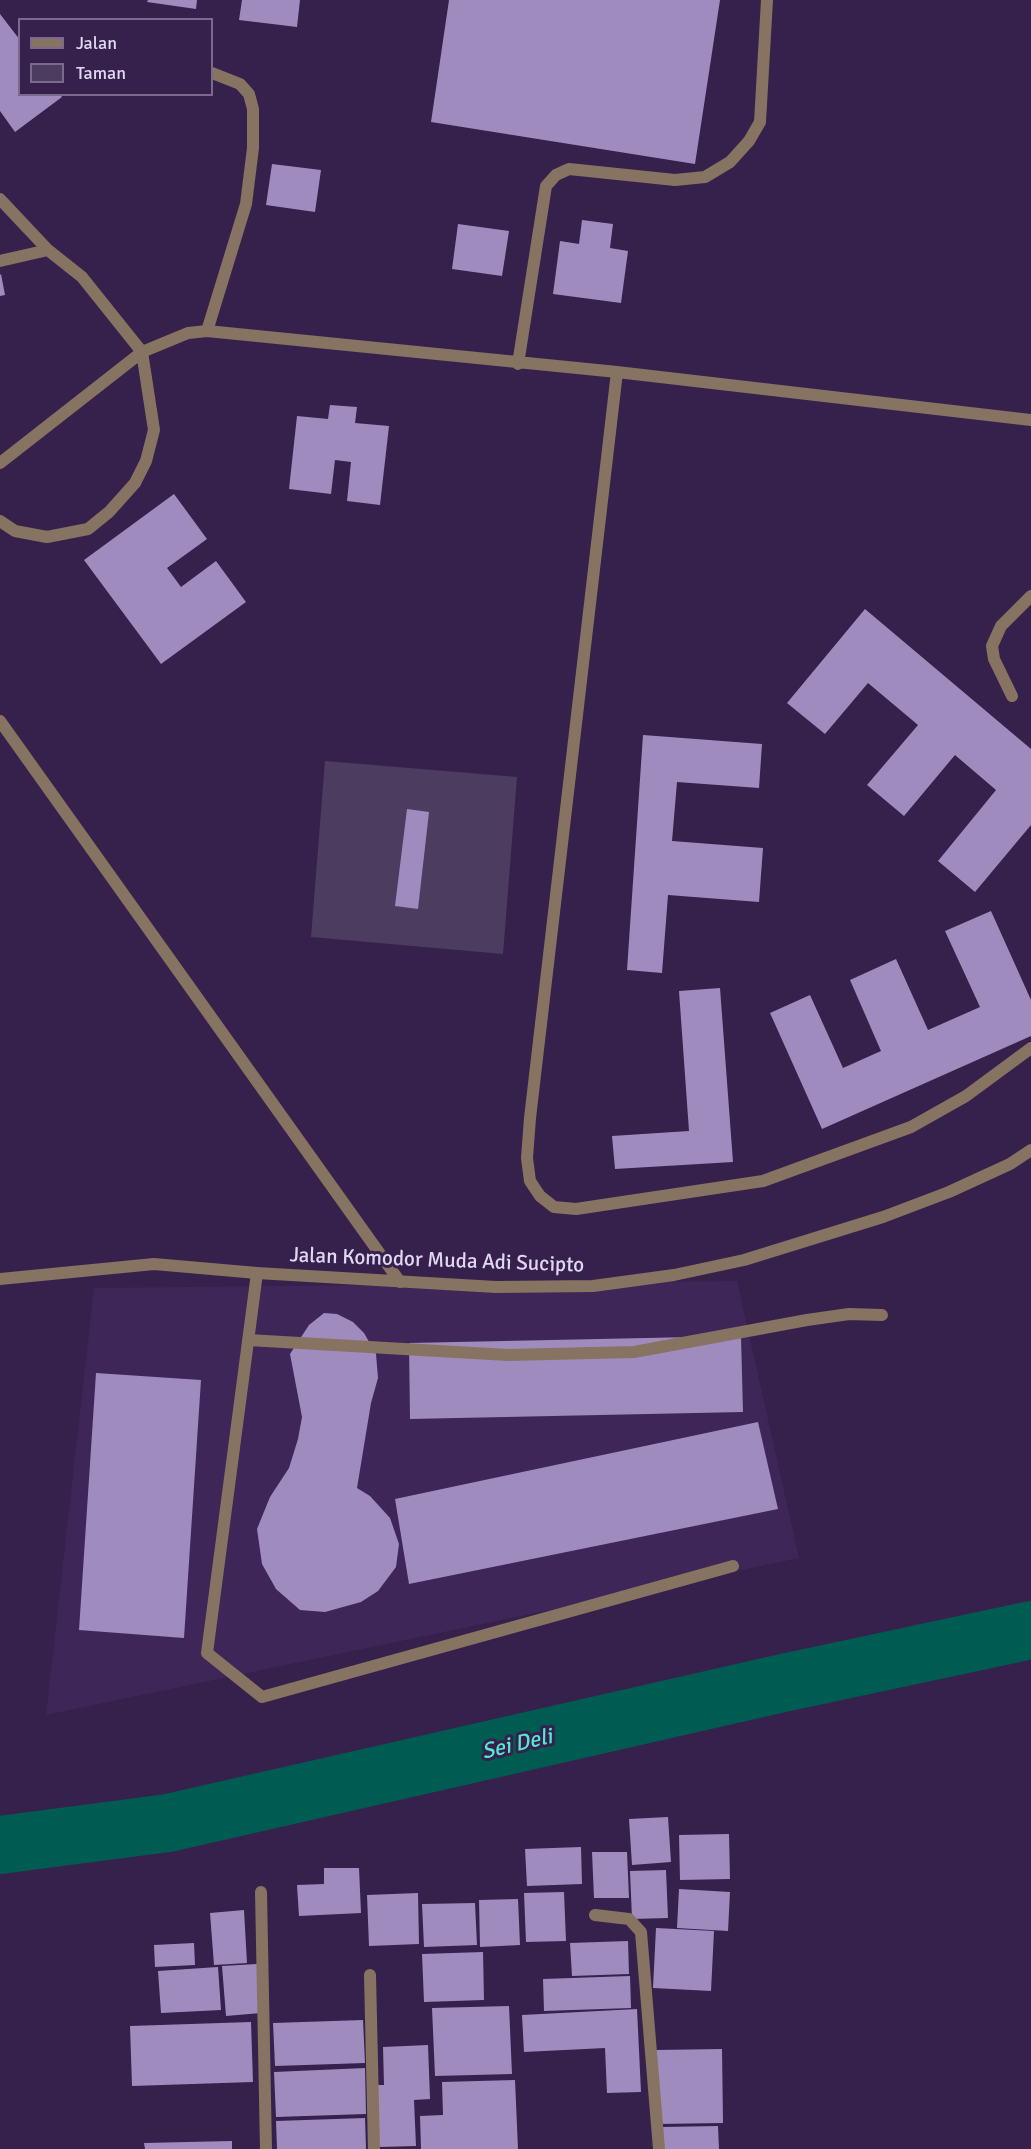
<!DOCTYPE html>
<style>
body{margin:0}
#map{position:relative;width:1031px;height:2149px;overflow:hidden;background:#35214c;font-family:Signika,sans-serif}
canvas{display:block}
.legend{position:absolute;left:18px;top:18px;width:195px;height:78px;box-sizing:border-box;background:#35214c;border:2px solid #7a6a8e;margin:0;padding:8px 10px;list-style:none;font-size:18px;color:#e2d7f2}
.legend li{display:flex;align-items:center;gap:12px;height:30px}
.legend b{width:30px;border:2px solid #7a6a8e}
</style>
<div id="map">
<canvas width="1031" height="2149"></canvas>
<ul class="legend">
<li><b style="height:8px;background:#867361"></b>Jalan</li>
<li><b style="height:16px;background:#4c3d60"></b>Taman</li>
</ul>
</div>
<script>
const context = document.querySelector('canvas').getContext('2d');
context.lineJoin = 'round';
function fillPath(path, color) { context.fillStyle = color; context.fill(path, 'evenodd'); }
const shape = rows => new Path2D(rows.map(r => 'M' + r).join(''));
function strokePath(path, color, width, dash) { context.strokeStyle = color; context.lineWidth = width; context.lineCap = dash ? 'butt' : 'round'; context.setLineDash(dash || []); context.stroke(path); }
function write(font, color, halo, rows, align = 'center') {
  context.font = font + ' Signika,sans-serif'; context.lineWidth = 6; context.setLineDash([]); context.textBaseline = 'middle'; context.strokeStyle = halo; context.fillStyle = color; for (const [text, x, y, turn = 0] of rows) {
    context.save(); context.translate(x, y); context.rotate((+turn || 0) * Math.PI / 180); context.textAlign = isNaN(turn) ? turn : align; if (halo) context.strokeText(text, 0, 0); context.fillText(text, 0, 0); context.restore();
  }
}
const built = shape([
 [737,1281,799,1558,46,1715,94,1288]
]);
const green = shape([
 [325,761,517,777,503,954,311,937]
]);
const river = shape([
 [0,1845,168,1823,783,1683,1031,1630]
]);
const building = shape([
 [148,0,197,0,196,9,147,2],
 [242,0,300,0,297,27,239,20],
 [449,0,720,0,695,164,431,122],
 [0,14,20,40,20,94,60,94,62,97,15,132,0,111],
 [272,164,321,170,315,212,266,205],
 [582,220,613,224,610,248,628,251,621,303,553,294,560,241,579,244],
 [458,224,509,231,502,276,452,269],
 [1,274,5,295,0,296,0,275],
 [330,405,357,407,355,423,389,426,380,505,347,501,351,462,335,460,331,494,289,489,297,416,328,419],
 [174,494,207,539,167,568,181,587,216,561,246,602,161,664,84,560],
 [865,609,1031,749,1031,825,975,892,938,861,996,790,955,755,904,816,867,785,918,725,868,683,825,734,787,703],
 [643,735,762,744,759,788,677,782,672,841,763,848,759,902,668,895,662,973,627,970],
 [407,809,429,812,418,909,395,906],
 [991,911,1031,1000,1031,1036,822,1129,770,1013,810,995,843,1068,881,1051,850,980,896,959,928,1030,980,1007,945,931],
 [720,988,733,1162,615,1169,612,1136,689,1131,679,991],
 [324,1313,337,1314,353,1322,364,1333,376,1354,378,1378,371,1403,357,1488,370,1496,390,1518,399,1544,396,1567,378,1591,361,1602,325,1612,300,1610,276,1589,262,1564,257,1529,270,1497,289,1468,298,1439,302,1417,290,1354,309,1325],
 [741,1336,743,1412,410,1419,409,1343],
 [96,1373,201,1380,184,1638,79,1630],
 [758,1422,778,1509,409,1584,395,1499],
 [668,1817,671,1862,632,1865,629,1819],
 [729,1834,730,1879,680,1880,679,1835],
 [581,1847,582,1884,527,1886,525,1849],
 [592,1852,627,1852,629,1898,594,1898],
 [324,1868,359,1868,361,1913,299,1916,297,1885,324,1884],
 [666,1870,668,1918,632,1919,630,1871],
 [679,1889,730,1892,728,1931,677,1928],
 [564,1892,566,1941,526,1942,524,1893],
 [418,1893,419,1944,369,1946,367,1895],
 [518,1899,520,1945,480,1947,479,1900],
 [475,1903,477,1945,424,1947,422,1904],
 [244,1910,247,1963,214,1965,210,1913],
 [656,1928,714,1931,711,1991,653,1988],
 [628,1941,629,1974,572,1976,570,1943],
 [194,1943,195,1965,155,1967,154,1945],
 [483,1952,484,2000,424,2002,422,1954],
 [257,1964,261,2013,226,2016,222,1966],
 [218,1967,221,2010,161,2013,158,1971],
 [630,1976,631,2008,544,2011,543,1979],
 [509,2006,512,2074,435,2076,432,2008],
 [637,2009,641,2092,607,2093,605,2048,524,2052,522,2015],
 [363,2020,365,2063,275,2066,273,2023],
 [251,2022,253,2082,132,2086,130,2026],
 [428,2045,430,2099,414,2100,416,2146,379,2147,377,2085,384,2085,383,2047],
 [722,2049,723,2123,658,2124,656,2050],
 [365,2068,366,2114,276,2117,274,2072],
 [515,2080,518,2149,421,2149,420,2116,443,2115,442,2082],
 [365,2118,366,2149,277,2149,276,2121],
 [718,2126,719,2149,663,2149,662,2127],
 [232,2141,232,2149,145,2149,144,2143]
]);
const service = shape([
 [0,199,48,250,82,277,142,352,154,430,146,461,135,483,109,512,88,529,47,537,15,531,0,521],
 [0,261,48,250],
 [207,331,246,204,253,148,253,109,249,94,240,84,212,73],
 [518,364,546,186,556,175,569,169,675,180,705,177,730,162,749,141,760,122,767,0],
 [617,372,530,1118,527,1158,530,1181,540,1196,554,1207,576,1209,763,1181,911,1127,966,1096,1031,1048],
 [0,463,142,352,188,333,207,331,617,372,1031,420],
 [1012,696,994,659,992,646,1001,626,1031,596],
 [0,721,400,1282],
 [257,1273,207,1653,262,1697,733,1566],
 [248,1340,508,1355,634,1352,807,1320,849,1314,882,1315]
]);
const minor = shape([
 [0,1279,154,1264,257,1273,496,1287,593,1286,674,1275,744,1260,883,1217,949,1192,1010,1164,1031,1150],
 [261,1892,266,2149],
 [595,1915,629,1919,641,1932,659,2149],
 [370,1975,374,2149]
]);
const streetNames = [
 ["Jalan Komodor Muda Adi Sucipto",437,1261,2]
];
const waterNames = [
 ["Sei Deli",517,1745,-13]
];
fillPath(built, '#3e2658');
fillPath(green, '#4c3d60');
strokePath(river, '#005b52', 58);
fillPath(building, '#a08bbe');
strokePath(service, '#867361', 12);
strokePath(minor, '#867361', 12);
write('21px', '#e2d7f2', '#35214c', streetNames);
write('italic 22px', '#57e6d4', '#35214c', waterNames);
</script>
